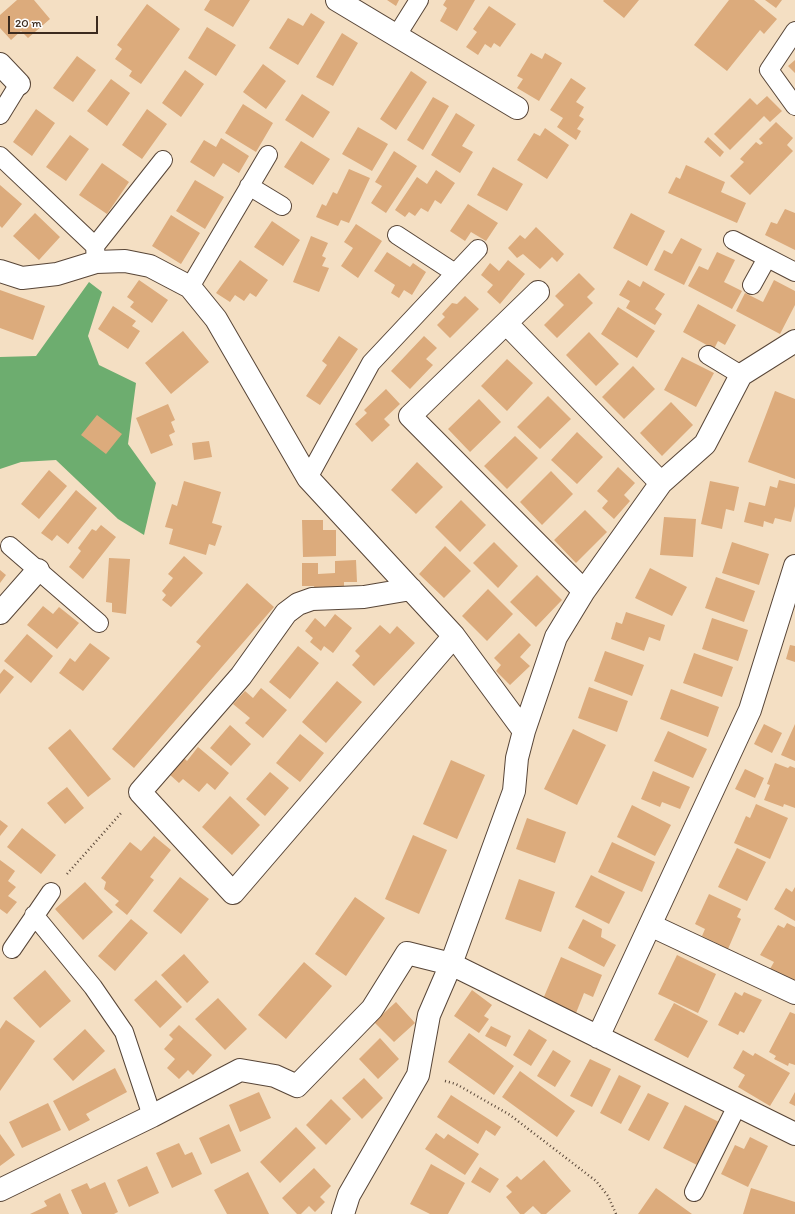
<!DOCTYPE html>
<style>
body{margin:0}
#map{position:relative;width:795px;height:1214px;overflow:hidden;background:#f4dfc3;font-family:Itim,sans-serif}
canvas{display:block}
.scale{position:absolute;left:8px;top:16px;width:90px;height:18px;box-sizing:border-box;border:2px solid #3b2a1e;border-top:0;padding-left:5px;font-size:12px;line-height:14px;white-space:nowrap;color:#3b2a1e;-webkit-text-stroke:3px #fff;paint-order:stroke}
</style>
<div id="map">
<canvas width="795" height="1214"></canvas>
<div class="scale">20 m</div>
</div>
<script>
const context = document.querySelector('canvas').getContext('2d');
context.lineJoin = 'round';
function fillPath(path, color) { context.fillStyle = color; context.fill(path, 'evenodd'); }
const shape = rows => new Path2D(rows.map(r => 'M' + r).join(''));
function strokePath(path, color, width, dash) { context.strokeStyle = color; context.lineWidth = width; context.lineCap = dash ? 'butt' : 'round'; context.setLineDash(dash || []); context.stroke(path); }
const forest = shape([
 [89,282,102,292,88,336,99,365,136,383,128,444,156,483,144,535,118,519,56,460,21,462,0,469,0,357,36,356]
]);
const building = shape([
 [17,0,34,0,50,19,28,38,21,31,11,40,0,28,0,15],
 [210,0,250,0,233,27,204,10],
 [387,0,399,0,396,6],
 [446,0,475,0,457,31,440,21,447,8,443,5],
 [604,0,639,0,624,18,603,1],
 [729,0,754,0,777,19,764,34,760,30,727,71,694,45],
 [765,0,782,0,776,8],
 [147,4,180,29,141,84,129,76,132,71,115,59,122,49,117,45],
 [489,6,516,24,500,47,494,43,491,48,485,44,478,55,466,47,477,32,473,29],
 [311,13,325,22,298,65,269,48,288,18,303,26],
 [207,27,236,45,216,76,188,58],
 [342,33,358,43,333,86,316,77],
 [531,53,542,59,545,53,562,63,539,101,517,88,523,79,517,76],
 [77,56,96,70,73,102,53,88],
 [795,60,795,73,788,66],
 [263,64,286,81,266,109,243,92],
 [185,70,204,84,181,117,162,103],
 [411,71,427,82,396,130,380,119],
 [571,78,586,88,576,102,584,107,579,116,584,119,577,129,581,131,576,140,557,127,563,118,550,110],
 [111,79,130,93,107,126,87,111],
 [302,94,330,112,313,138,285,120],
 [767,96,782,111,770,122,764,116,730,150,714,134,750,98,757,105],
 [433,97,449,106,423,150,407,140],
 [243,104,273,123,256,152,225,133],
 [36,109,55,123,32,156,13,142],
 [147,109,167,124,142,159,122,145],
 [456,113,475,125,462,146,473,152,460,173,431,155],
 [776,122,793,138,787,145,793,151,750,195,730,176,744,162,740,159,756,142,760,145,763,143,759,139],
 [358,127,388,144,372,171,342,154],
 [545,128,569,145,547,179,517,160,534,133,540,136],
 [70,135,89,149,66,181,46,167],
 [708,137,724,152,720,157,704,142],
 [221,138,249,156,239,173,223,163,214,177,190,162,204,140,216,147],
 [301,141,330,159,313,185,284,167],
 [394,151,417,166,386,213,371,203,382,186,375,182],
 [102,163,129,182,107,214,79,195],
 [686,165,725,182,721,192,746,203,737,223,668,193,676,177,680,179],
 [493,167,523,184,507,211,477,195],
 [349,169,370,178,349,223,341,220,338,226,316,217,322,204,326,206,333,192,337,194],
 [436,170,455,183,441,204,435,200,428,212,421,208,415,216,409,212,405,217,395,210,417,177,427,184],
 [195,180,224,197,205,229,176,211],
 [0,185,22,204,2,228,0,226],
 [468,204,498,223,486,241,471,232,465,241,450,231],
 [785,209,795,213,795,250,765,235,771,222,777,224],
 [35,213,60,237,39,260,13,236],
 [631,213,665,231,647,266,613,248],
 [171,215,200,233,181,264,152,246],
 [272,221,300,240,283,266,254,247],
 [356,224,382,241,358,278,341,266,353,248,344,242],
 [536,227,564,254,557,262,552,257,540,269,523,254,517,258,508,248,520,235,525,239],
 [311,236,328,243,322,256,326,258,322,266,329,268,319,292,293,282],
 [681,238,702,249,684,285,654,270,664,250,672,254],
 [387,252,410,267,413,263,426,272,412,295,404,290,399,298,391,293,395,285,374,271],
 [717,252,735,260,724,282,742,291,732,309,688,286,699,266,708,270],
 [240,260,268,280,256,297,250,293,244,301,235,295,230,302,216,293],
 [508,260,525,274,500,304,487,292,493,285,481,275,490,263,499,271],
 [579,273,595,289,587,297,593,303,557,338,544,325,564,305,555,296],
 [139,280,168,300,152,323,130,307,134,302,127,297],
 [628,280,640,287,643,281,665,294,655,309,662,314,655,325,626,308,630,301,619,295],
 [774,280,795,291,795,305,780,334,736,311,745,293,763,302],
 [0,290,45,306,33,340,0,328],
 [465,296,479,309,450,338,437,325,445,317,442,314,452,303,457,304],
 [698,304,736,325,725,345,718,341,714,349,683,332],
 [113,306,136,321,132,326,140,331,128,349,98,329],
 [618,307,655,331,637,358,601,334],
 [183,331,209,362,171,394,145,363],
 [589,332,619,364,596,386,566,355],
 [339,336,358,349,320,405,306,396,327,365,322,361],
 [424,336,437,348,426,359,433,365,410,389,391,371],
 [682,357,714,373,696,407,664,390],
 [507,359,533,383,507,411,481,386],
 [633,366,655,389,624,419,602,397],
 [386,389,400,404,384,419,390,425,372,442,355,424,367,413,364,410],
 [775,391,795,399,795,479,748,462],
 [548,396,571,419,540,449,517,427],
 [479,399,501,422,470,452,448,429],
 [671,402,693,425,662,456,640,433],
 [168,404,175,420,171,422,175,432,169,435,173,445,151,454,136,418],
 [97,415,122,434,106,454,81,435],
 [577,432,603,457,577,484,551,460],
 [515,436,538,458,507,489,484,466],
 [209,441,212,457,194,460,192,443],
 [417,462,443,487,416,514,391,490],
 [618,467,635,483,624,495,630,501,614,519,602,508,608,501,597,491],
 [49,470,67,486,39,519,21,504],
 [551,471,573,494,542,525,520,502],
 [779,480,795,484,795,506,791,522,775,518,773,524,764,521,763,527,744,522,749,502,765,506,770,486,777,488],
 [184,481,221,492,212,523,222,526,215,546,209,544,206,555,169,544,173,529,165,527,172,504,177,506],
 [710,481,739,487,734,511,726,509,722,529,701,524],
 [76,490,97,508,68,544,57,535,52,541,41,533],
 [461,500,486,525,460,552,435,527],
 [585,510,607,532,576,563,554,540],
 [664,517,696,519,693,557,660,555],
 [302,520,323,520,323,530,336,530,336,556,303,557],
 [101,525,116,537,83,579,69,567,81,551,78,548,92,529,96,531],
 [494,542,518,566,498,588,473,563],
 [732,542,769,554,759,585,722,573],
 [445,546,471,571,444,598,419,574],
 [184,556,203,573,171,607,162,600,166,595,162,591,173,578,168,574],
 [109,558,130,559,126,614,112,612,112,603,106,602],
 [356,560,357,582,344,582,344,588,315,590,314,586,302,586,302,563,318,563,318,574,335,573,335,561],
 [650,568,687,587,672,616,635,598],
 [0,570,6,575,0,583],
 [537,575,562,600,536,627,510,602],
 [716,577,755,591,744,622,705,608],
 [247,583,274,607,134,768,112,749,201,646,196,642],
 [488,589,513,614,487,641,462,616],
 [43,606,53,614,59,607,79,623,57,649,27,625],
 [626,612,665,625,660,641,649,637,644,651,611,639,616,622,622,624],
 [335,614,352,628,333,653,324,646,321,651,310,642,313,638,305,631,315,618,325,627],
 [712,618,748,630,738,661,702,649],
 [380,625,390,634,397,626,415,643,374,686,352,665,360,656,355,651],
 [519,633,531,645,520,657,530,666,510,685,496,671,501,665,494,658],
 [27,634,53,656,31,683,4,661],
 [90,643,110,658,83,691,59,673,70,658,75,662],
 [790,645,795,646,795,662,786,659],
 [298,646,319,663,290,699,269,682],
 [605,651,644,665,632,696,594,681],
 [694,653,733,667,722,697,683,683],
 [4,669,14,677,0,694,0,674],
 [337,681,362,702,326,743,302,722],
 [589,687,628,701,617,732,578,718],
 [261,688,287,710,263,738,245,723,250,718,233,704,245,691,253,698],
 [671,689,719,707,708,737,660,719],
 [764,724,782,733,772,753,754,744],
 [795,724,795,761,781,755],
 [230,725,251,744,231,766,210,748],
 [70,729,111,779,88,797,48,748],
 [573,729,606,745,577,805,544,789],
 [668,731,707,749,693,778,654,761],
 [300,734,324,753,300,782,276,763],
 [198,747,229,773,215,790,207,783,199,792,183,779,179,783,169,774,183,757,187,761],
 [451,760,485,775,457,839,423,824],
 [775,763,788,768,790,766,795,768,795,808,784,804,783,807,764,800,770,785,767,784],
 [745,769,764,778,755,798,735,789],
 [653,771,690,787,680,809,662,802,660,807,641,799],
 [270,772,289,788,265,816,246,799],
 [67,787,84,808,65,824,47,803],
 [230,796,260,825,232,855,202,827],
 [756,804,788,818,770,859,734,843,746,816,750,818],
 [632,805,671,825,655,856,617,837],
 [527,818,566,832,555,863,516,849],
 [0,820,8,826,0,836],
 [22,828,56,855,41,874,7,847],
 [413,835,447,850,419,914,385,899],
 [154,836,171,850,150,877,154,880,127,915,115,905,119,901,104,889,106,882,101,878,130,842,141,851],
 [612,842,655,862,642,892,598,872],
 [737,848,766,862,747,901,718,887],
 [0,860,15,871,8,881,16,887,8,896,17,902,7,914,0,909],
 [591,875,625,892,609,924,575,907],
 [180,877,209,899,181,934,153,911],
 [519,879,555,892,541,932,505,919],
 [85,882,113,912,83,940,55,909],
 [795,887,795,921,774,909,786,888,792,892],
 [709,894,741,909,737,917,741,919,728,949,702,936,705,929,695,924],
 [355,897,385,918,346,976,315,954],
 [131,919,148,933,115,971,98,956],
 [583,919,602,929,601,937,616,945,604,967,568,948],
 [787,923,795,927,795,979,793,983,770,969,774,962,760,955,778,925,784,928],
 [184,954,209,982,187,1003,161,975],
 [677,955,716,974,698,1013,658,994],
 [561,957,602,975,593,997,584,993,576,1013,543,999],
 [304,962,332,986,286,1039,258,1015],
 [45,970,71,1001,40,1028,13,998],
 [156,980,182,1007,160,1028,134,1000],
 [472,990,492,1005,484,1016,489,1019,479,1033,454,1016],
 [735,992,742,996,744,992,762,1000,744,1033,740,1031,738,1035,718,1025],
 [218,998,247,1029,225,1050,195,1019],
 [396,1002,415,1023,394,1042,374,1022],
 [674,1003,708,1021,688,1058,654,1040],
 [790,1012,795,1014,795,1065,789,1063,788,1066,774,1059,776,1056,769,1052],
 [6,1020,35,1041,0,1091,0,1029],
 [179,1025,212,1055,193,1075,188,1070,179,1079,167,1068,175,1059,164,1049,173,1039,169,1035],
 [491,1026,511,1036,506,1047,485,1036],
 [85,1029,105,1051,73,1081,53,1059],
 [529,1029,547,1040,531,1066,513,1055],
 [469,1033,514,1066,494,1095,448,1062],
 [380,1038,399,1059,378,1079,359,1059],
 [553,1050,571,1061,555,1087,537,1076],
 [743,1050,753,1056,755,1053,790,1073,770,1106,738,1087,745,1075,733,1068],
 [590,1059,611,1069,592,1107,570,1096],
 [115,1068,127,1092,86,1114,90,1120,69,1131,53,1101],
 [520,1071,575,1111,557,1137,502,1097],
 [619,1075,641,1086,621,1124,600,1113],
 [364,1078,383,1098,362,1119,342,1098],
 [259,1092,271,1118,240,1132,229,1105],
 [795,1092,795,1106,789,1103],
 [648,1093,669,1103,649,1141,628,1130],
 [451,1095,501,1127,495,1136,486,1130,478,1144,437,1117],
 [331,1099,351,1119,326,1145,306,1125],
 [48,1103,61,1130,22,1148,9,1122],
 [685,1105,719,1122,697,1165,663,1148],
 [229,1124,241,1151,211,1164,199,1138],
 [296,1127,316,1148,280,1183,260,1162],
 [436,1133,444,1139,448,1134,479,1154,465,1175,425,1149],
 [0,1134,15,1155,0,1166],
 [750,1137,768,1146,748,1187,721,1174,735,1145,744,1149],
 [179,1143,185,1155,192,1152,202,1174,172,1188,156,1153],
 [544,1160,571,1191,546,1214,541,1214,533,1206,524,1214,520,1214,506,1197,512,1192,506,1186,517,1176,521,1180],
 [431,1164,465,1183,448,1214,430,1214,410,1204],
 [147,1166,159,1193,129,1207,117,1180],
 [480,1167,499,1179,490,1193,471,1182],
 [314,1168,331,1186,320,1197,325,1202,315,1212,309,1206,301,1214,297,1214,282,1198],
 [248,1172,269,1214,227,1214,214,1190],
 [105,1182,118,1212,114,1214,82,1214,71,1190,87,1183,90,1189],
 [656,1188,692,1214,638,1214],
 [751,1188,795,1202,795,1214,743,1214],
 [60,1193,69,1214,30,1214,47,1206,44,1201]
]);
const path = shape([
 [67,874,122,812],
 [445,1081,456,1084,510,1115,596,1181,608,1196,616,1214]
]);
const lane = shape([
 [795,31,769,70,795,106],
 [397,35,419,0],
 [0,115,19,84],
 [0,156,95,246,96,262],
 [249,186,282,206],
 [397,235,455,273],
 [733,240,795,272],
 [95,246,163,160],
 [752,285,767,258],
 [190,287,268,155],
 [708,355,741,375],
 [308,478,371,363,478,249],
 [10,546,99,623],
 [34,915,93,987,124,1032,152,1116],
 [12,949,51,892],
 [694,1192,737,1106]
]);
const street = shape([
 [337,0,517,108],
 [0,64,19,84],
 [0,271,22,278,57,274,96,262,125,261,150,266,190,287,216,319,308,478,454,636,524,731],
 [506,323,538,292],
 [411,589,364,597,312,599,298,604,286,613,241,676,140,792,233,893,454,636],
 [584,591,410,416,506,323,661,483],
 [0,613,38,570],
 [650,925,795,993],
 [598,1037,750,710,795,566],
 [0,1190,152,1116,240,1070,275,1076,297,1086,372,1009,407,953,451,964,795,1134],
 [343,1214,349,1195,418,1075,429,1015,451,964,514,791,517,758,524,731,556,637,584,591,661,483,705,444,741,375,795,341]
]);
fillPath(forest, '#6dad6f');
fillPath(building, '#dcab7c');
strokePath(lane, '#574537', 20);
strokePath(street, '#574537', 24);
strokePath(path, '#574537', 2.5, [1, 3]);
strokePath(lane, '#fff', 18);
strokePath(street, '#fff', 22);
</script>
